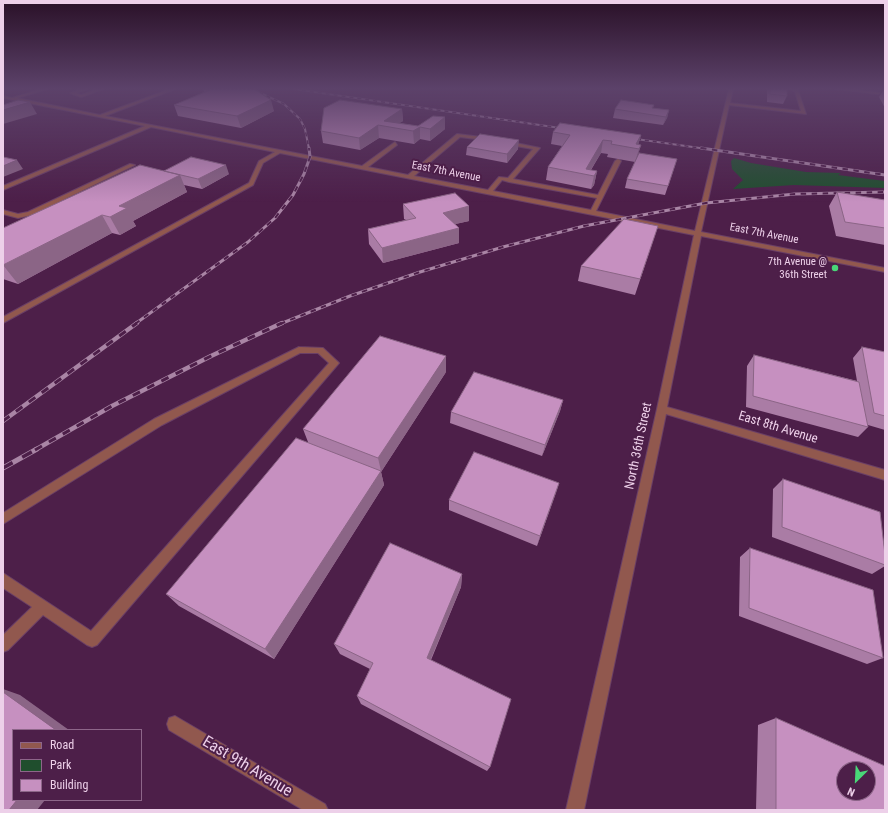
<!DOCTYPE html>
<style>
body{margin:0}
#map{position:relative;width:888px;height:813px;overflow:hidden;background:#4d1f49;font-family:"Roboto Condensed",sans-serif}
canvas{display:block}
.frame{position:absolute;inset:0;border:4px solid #edd0e9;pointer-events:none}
.legend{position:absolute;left:12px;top:729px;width:130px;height:72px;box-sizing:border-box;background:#4d1f49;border:1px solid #8d6689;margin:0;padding:5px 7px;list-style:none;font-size:12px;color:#edd0e9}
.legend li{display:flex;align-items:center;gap:8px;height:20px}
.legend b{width:20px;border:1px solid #8d6689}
.north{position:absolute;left:836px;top:761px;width:40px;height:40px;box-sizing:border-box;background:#4d1f49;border:1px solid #8d6689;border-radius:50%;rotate:204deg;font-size:11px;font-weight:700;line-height:16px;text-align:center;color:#edd0e9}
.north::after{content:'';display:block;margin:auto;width:14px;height:18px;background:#49d778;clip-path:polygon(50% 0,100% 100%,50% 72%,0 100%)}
</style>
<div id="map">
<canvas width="888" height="813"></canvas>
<div class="frame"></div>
<ul class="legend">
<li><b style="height:5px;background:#91584e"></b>Road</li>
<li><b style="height:11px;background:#1f4e2d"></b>Park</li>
<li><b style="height:11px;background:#c690c0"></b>Building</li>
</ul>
<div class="north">N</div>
</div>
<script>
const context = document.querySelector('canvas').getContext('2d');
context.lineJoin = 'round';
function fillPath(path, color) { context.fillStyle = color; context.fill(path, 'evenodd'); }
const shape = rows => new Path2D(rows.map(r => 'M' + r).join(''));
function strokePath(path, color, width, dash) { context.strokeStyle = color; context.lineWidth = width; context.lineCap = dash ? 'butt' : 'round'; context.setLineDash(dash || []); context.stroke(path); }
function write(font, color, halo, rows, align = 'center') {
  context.font = font + ' "Roboto Condensed",sans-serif'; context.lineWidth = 4; context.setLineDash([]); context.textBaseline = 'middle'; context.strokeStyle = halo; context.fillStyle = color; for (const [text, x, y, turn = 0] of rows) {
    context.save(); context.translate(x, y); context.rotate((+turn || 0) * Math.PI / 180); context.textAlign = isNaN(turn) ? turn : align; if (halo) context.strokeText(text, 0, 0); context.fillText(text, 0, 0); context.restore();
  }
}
const green = shape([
 [734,158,751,163,806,172,841,173,838,175,885,181,885,188,794,185,733,189,743,180,732,169,731,161]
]);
const minor = shape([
 [42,89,47,89,17,98,100,115,170,89,175,89,105,116,362,166,395,142,397,145,368,167,408,175,457,134,490,138,492,141,460,137,414,176,488,190,499,177,508,178,533,149,504,144,506,141,540,148,513,179,598,195,615,161,618,159,621,161,596,211,695,231,729,89,733,89,730,103,801,111,795,92,790,89,798,90,806,114,729,105,701,232,885,268,885,272,701,236,667,407,885,470,885,480,666,414,584,810,566,810,657,409,694,235,280,153,263,163,253,185,3,323,3,317,249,183,259,161,275,152,151,127,3,190,3,186,145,126,3,98,3,96,12,98,42,89],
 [502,180,509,182,597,198,591,210,493,191,502,180],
 [82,89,87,89,76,93,81,95,98,89,103,89,81,97,70,93,82,89],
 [836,89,846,89,880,93,878,94,836,89],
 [130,164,135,165,32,215,18,218,3,214,3,210,18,214,28,212,130,164],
 [299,347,323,348,339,363,97,645,92,647,87,645,43,615,8,650,3,652,3,635,32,607,3,588,3,573,91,631,329,363,318,353,300,353,162,425,3,524,3,513,154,419,299,347],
 [175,716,325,804,328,810,303,810,169,730,167,724,169,718,175,716]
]);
const railFar3 = shape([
 [252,89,284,104,300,119,305,129,309,149],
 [294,89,567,129],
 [629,138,707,149]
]);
const railFar2 = shape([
 [701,148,885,175],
 [135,324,248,242,275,218,293,195,304,174,310,157,309,148],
 [280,324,350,296,420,272,503,247,584,226,706,203,795,194,885,192]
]);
const railFar1 = shape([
 [3,421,137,323],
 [35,450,112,406,211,356,282,323]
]);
const rail = shape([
 [3,468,37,449]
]);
const wall = shape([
 [203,89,254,89,274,111,241,128,178,116,174,105,204,92],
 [767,89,787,89,787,96,783,104,767,102],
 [884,89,885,89,885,108,879,97],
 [654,105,653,108,669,110,667,118,663,125,613,118,615,109],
 [402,109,403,121,399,123,418,126,445,117,445,129,430,141,420,139,414,144,379,138,360,150,323,143,321,131],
 [553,132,641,135,638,145,641,145,637,157,677,159,665,195,625,188,627,179,635,162,607,157,608,154,601,153,591,170,597,171,594,185,591,189,546,180,548,167,562,146,551,144],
 [467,147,518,149,507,163,466,155],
 [164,171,229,174,202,189,184,185,187,192,133,221,136,226,120,235,112,233,18,284,3,279,3,228],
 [837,192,885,200,885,245,836,236,829,206],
 [403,204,469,206,469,221,455,224,459,228,459,243,383,263,369,244,368,229,406,220,404,219],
 [658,226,635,295,578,281,581,266],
 [862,347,885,352,885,430,868,425,868,427,858,437,746,407,747,366,754,355,857,381,853,358],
 [446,372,381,472,384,485,274,659,179,606,166,594,308,442,303,429],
 [563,400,560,411,542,456,450,423,451,412],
 [783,479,885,565,885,566,872,574,772,537,773,489],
 [559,483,537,546,449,510,449,500],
 [750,548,883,658,867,664,739,616,740,557],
 [462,574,461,587,431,660,490,767,487,771,361,704,357,696,370,669,340,654,334,644],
 [776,718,885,810,756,810,758,725]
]);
const shadedWall = shape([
 [271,100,274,111,241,128,237,116],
 [30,102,37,114,3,124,3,110],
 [402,109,403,121,392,128,384,121],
 [669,110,667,118,663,125,666,117],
 [445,117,445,129,430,141,430,129],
 [378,125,379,138,360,150,359,138],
 [420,127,420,139,414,144,413,131],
 [641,135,637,149,636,144],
 [519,140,518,149,507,163,507,154],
 [603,140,601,153,588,174,586,169],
 [641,145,637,158,635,162,639,149],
 [17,160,23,169,3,177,3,166],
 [226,165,229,174,202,189,198,179],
 [597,171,594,185,591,189,594,176],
 [180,175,187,192,133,221,136,226,120,235,110,217,119,206],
 [469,206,469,221,443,227,443,213],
 [102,215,112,233,18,284,3,265],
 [459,228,459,243,383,263,382,248],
 [446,356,446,372,381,472,384,485,274,659,265,649,381,471,378,458],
 [563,400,560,411,542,456,545,445],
 [559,483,556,493,537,546,540,536],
 [462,574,461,587,427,668,427,658],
 [3,689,20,695,69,730,56,730,3,692],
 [17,800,45,800,37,810,9,810]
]);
const building = shape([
 [203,89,254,89,271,100,237,116,174,105,210,90,203,89],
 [770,89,787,89,787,96,770,94,770,89],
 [18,100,30,102,3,110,3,105,18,100],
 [340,100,402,109,384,121,418,126,433,116,445,117,430,129,420,127,413,131,378,125,359,138,321,131,324,108,340,100],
 [621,100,654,105,652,108,669,110,666,117,615,109,621,100],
 [560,123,641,135,636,144,641,145,639,149,611,144,612,141,603,140,586,169,597,171,594,176,548,167,570,135,553,132,560,123],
 [480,134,519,140,507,154,467,147,480,134],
 [639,153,677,159,668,186,627,179,639,153],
 [3,157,17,160,3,166,3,157],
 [191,157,226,165,198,179,164,171,191,157],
 [140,165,180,175,119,206,127,208,110,217,102,215,3,265,3,228,140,165],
 [837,192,885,200,885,228,845,222,837,192],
 [455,193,469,206,443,213,459,228,382,248,368,229,416,218,403,204,455,193],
 [624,219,658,226,640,279,581,266,624,219],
 [380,336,446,356,378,458,303,429,380,336],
 [862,347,885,352,885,416,874,413,862,347],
 [754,355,859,382,868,427,753,396,754,355],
 [474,372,563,400,545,445,451,412,474,372],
 [296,438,381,471,265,649,166,594,296,438],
 [474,452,559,483,540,536,449,500,474,452],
 [783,479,880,512,885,555,885,565,782,527,783,479],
 [390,543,462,574,427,658,511,699,490,767,357,696,373,663,334,644,390,543],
 [750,548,873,590,883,658,749,608,750,548],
 [3,692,56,730,13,730,13,800,17,800,9,810,3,810,3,692],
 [776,718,885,766,885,810,776,810,776,718],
 [844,769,868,769,868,793,844,793,844,769]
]);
const markers = [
 [835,268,4,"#49d778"]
];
const farStreetnames = [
 ["East 7th Avenue",446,172,11],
 ["East 7th Avenue",764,234,11]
];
const farPoinames = [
 ["7th Avenue @",827,262],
 ["36th Street",827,275]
];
const streetNames = [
 ["East 8th Avenue",778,428,17],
 ["North 36th Street",639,446,-78]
];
const nearStreetnames = [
 ["East 9th Avenue",247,767,31]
];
fillPath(green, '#1f4e2d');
strokePath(minor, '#6a3f66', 2);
fillPath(minor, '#91584e');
strokePath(railFar3, '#a985a5', 2);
strokePath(railFar2, '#a985a5', 3);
strokePath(railFar1, '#a985a5', 4.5);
strokePath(rail, '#a985a5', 5);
strokePath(railFar3, '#4d1f49', 1.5, [4]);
strokePath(railFar2, '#4d1f49', 2, [5.5]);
strokePath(railFar1, '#4d1f49', 3, [8]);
strokePath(rail, '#4d1f49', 3.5, [11]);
fillPath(wall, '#aa7ca5');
fillPath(shadedWall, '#8b6586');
fillPath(building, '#c690c0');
strokePath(building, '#8b6586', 1);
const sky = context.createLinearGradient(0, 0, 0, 202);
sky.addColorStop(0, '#2a1128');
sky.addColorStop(0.44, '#5c426a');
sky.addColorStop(1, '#5c426a00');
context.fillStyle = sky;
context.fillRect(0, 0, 888, 202);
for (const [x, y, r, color] of markers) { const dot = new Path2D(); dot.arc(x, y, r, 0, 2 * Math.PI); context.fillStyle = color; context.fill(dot); strokePath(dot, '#4d1f49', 1.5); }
write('11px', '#edd0e9', '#4d1f49', farStreetnames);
write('11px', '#edd0e9', '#4d1f49', farPoinames, 'right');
write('13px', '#edd0e9', '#4d1f49', streetNames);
write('16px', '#edd0e9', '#4d1f49', nearStreetnames);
</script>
